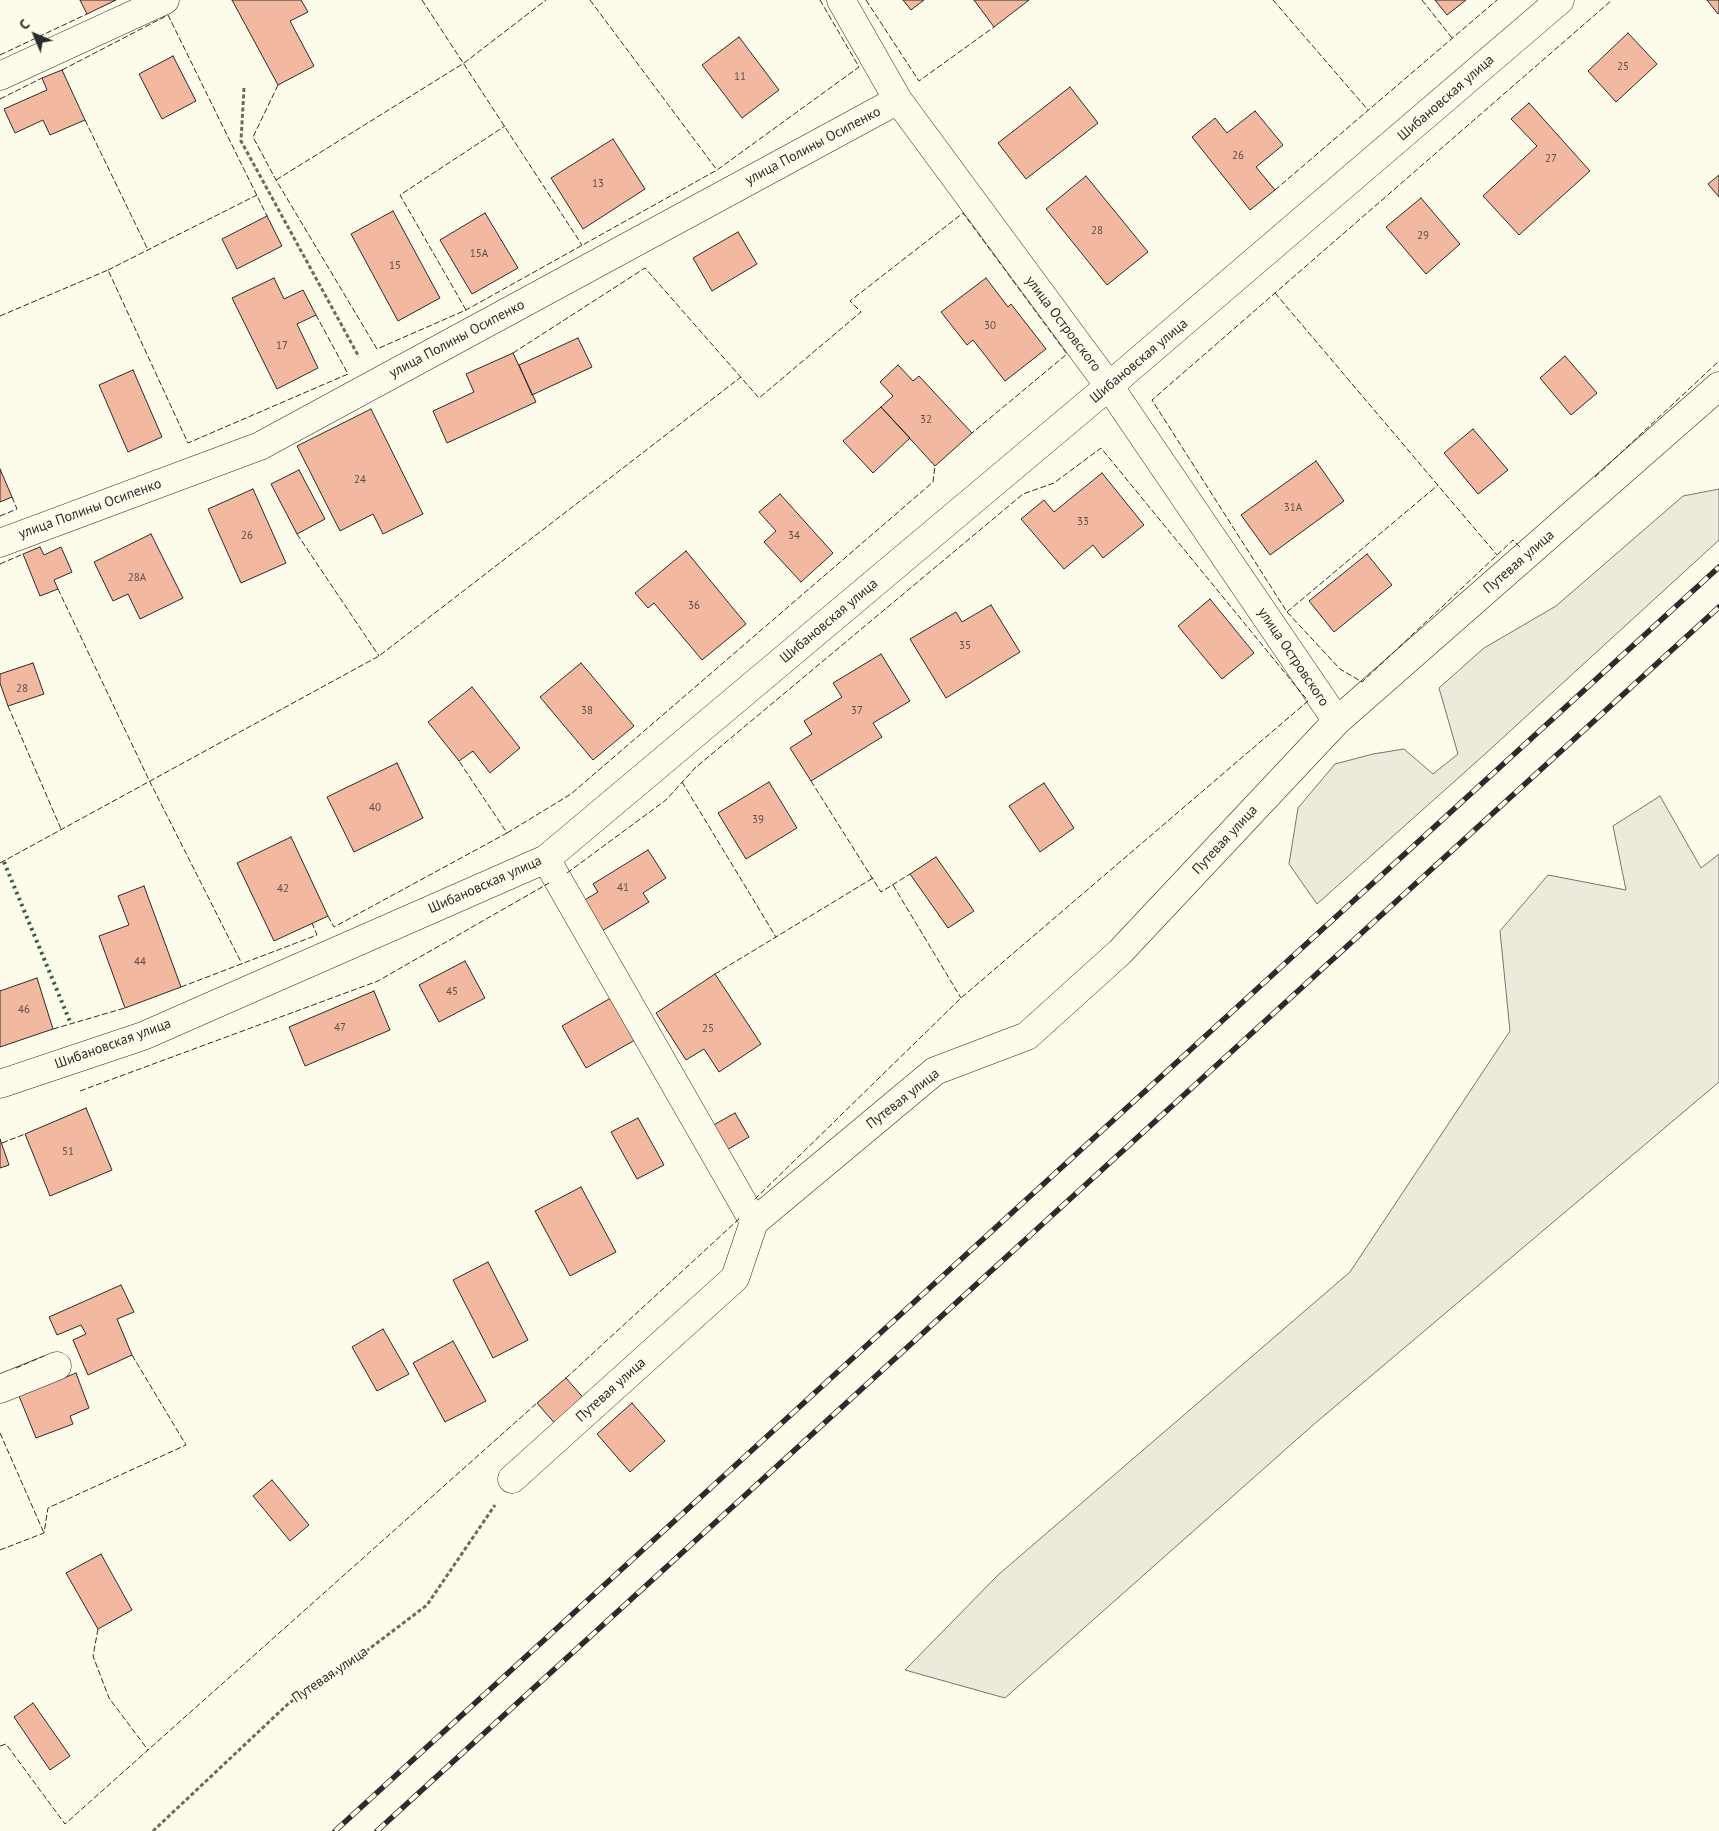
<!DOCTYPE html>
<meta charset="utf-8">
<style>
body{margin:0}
#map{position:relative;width:1719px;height:1831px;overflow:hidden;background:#fdfbea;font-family:"PT Sans",sans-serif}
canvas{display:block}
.north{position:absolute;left:10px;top:10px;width:50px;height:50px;-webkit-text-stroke:4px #fdfbea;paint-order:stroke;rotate:315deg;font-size:14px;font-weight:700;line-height:20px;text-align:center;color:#2b2b2b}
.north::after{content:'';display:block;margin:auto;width:18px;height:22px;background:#2b2b2b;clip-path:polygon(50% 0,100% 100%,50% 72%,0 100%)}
</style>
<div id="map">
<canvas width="1719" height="1831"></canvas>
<div class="north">С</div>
</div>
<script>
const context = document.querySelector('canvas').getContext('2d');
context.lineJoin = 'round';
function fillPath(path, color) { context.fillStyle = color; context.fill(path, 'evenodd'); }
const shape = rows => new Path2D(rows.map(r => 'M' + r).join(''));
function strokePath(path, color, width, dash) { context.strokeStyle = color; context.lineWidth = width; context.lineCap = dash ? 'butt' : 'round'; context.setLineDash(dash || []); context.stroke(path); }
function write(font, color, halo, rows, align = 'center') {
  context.font = font + ' "PT Sans",sans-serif'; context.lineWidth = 4; context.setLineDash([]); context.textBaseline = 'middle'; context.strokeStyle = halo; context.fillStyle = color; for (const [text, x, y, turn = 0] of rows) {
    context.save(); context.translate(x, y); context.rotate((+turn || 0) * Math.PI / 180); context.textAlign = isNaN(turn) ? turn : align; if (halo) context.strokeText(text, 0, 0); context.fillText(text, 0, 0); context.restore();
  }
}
const green = shape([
 [1719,489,1719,540,1484,755,1317,904,1289,864,1298,808,1335,764,1373,754,1404,749,1433,774,1458,754,1439,688,1484,648,1556,606,1683,496,1719,489],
 [1660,796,1701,868,1719,854,1719,1082,1313,1425,1005,1698,905,1670,998,1575,1350,1272,1510,1031,1500,931,1548,875,1626,890,1613,826,1660,796]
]);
const building = shape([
 [80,0,116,0,87,14,80,0],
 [232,0,301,0,308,12,290,21,314,66,278,85,232,0],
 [903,0,924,0,911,10,903,0],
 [974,0,1029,0,994,27,974,0],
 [1435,0,1466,0,1447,15,1435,0],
 [1707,0,1719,0,1719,13,1718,14,1707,0],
 [1628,33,1657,64,1616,102,1588,71,1628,33],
 [739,37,779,90,742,118,702,65,739,37],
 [173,56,196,101,162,119,139,74,173,56],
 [62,70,85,120,50,135,43,120,15,133,4,109,47,90,42,78,62,70],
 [1070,87,1098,123,1026,179,998,143,1070,87],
 [1529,103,1590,171,1519,235,1483,196,1537,146,1511,119,1529,103],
 [1255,111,1283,145,1256,167,1275,190,1250,210,1192,137,1215,118,1227,133,1255,111],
 [613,139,645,189,583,229,551,178,613,139],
 [1719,175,1719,197,1708,184,1719,175],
 [1086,176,1148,252,1107,285,1046,209,1086,176],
 [1421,198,1460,244,1426,274,1386,227,1421,198],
 [393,211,440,298,398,321,351,234,393,211],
 [485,213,518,268,472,294,440,240,485,213],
 [267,216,282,246,237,269,222,239,267,216],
 [738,232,757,264,712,291,693,258,738,232],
 [274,278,284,299,303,290,316,315,297,324,318,368,277,389,232,298,274,278],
 [986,278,1008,307,1011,304,1046,349,1005,381,973,340,967,345,941,312,986,278],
 [578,338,592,367,532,395,519,365,578,338],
 [513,353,536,402,447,443,433,411,474,392,466,374,513,353],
 [1565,356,1597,393,1571,415,1540,378,1565,356],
 [898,365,913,381,919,376,972,433,935,466,881,407,893,396,880,382,898,365],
 [133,370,162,437,128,452,99,385,133,370],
 [881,407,910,438,873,473,843,441,881,407],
 [371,409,423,514,383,534,373,514,340,531,297,446,371,409],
 [1473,429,1508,470,1478,494,1444,453,1473,429],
 [1316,461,1344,501,1270,555,1241,515,1316,461],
 [0,469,12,497,0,502,0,469],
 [299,470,325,519,297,534,271,484,299,470],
 [1102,473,1144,525,1103,558,1093,545,1064,569,1021,519,1044,500,1054,512,1102,473],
 [253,489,286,563,241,583,208,509,253,489],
 [780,494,833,553,801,582,764,542,776,531,759,512,780,494],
 [151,534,183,598,140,619,128,594,113,601,94,562,151,534],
 [40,547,44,555,61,547,72,572,54,580,58,589,40,596,23,554,40,547],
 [686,551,746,624,702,660,654,603,648,608,635,593,686,551],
 [1367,554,1392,585,1334,632,1309,601,1367,554],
 [1210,599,1254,653,1222,679,1178,626,1210,599],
 [991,605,1020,652,946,698,910,639,956,612,962,622,991,605],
 [881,654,910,701,873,723,882,737,811,781,790,748,812,734,804,721,842,697,833,683,881,654],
 [33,663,44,694,8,706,0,683,0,674,33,663],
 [581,663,634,726,593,760,540,697,581,663],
 [472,687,520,748,490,773,473,751,459,761,428,722,472,687],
 [397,763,423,818,354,852,327,797,397,763],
 [769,782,797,828,746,859,718,813,769,782],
 [1044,783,1074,828,1040,852,1009,806,1044,783],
 [291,837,328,916,274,941,237,863,291,837],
 [648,850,666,878,643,893,649,902,602,931,583,901,598,892,593,884,648,850],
 [936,857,974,911,948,928,910,874,936,857],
 [144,886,181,987,125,1008,99,936,129,925,118,896,144,886],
 [465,961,485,998,439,1022,419,985,465,961],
 [715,974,761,1044,719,1072,704,1049,686,1060,656,1013,715,974],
 [37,978,53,1029,0,1047,0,991,37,978],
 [374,991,390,1030,305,1066,289,1027,374,991],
 [616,995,640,1037,586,1068,562,1026,616,995],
 [86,1108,112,1170,50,1196,25,1134,86,1108],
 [735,1113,749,1137,725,1151,710,1127,735,1113],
 [638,1118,664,1165,637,1179,611,1132,638,1118],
 [0,1139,9,1165,0,1168,0,1139],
 [581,1187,616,1252,570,1276,535,1211,581,1187],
 [488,1262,528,1340,493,1358,453,1280,488,1262],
 [121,1285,134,1312,117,1319,132,1355,88,1375,73,1340,86,1334,81,1325,57,1335,49,1317,121,1285],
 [383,1329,409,1374,377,1391,352,1347,383,1329],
 [453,1341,486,1401,445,1422,413,1363,453,1341],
 [76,1373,89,1408,70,1416,73,1424,36,1438,19,1396,76,1373],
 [566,1378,587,1402,558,1427,537,1403,566,1378],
 [632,1403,665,1441,630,1472,597,1434,632,1403],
 [272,1480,309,1525,290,1541,253,1496,272,1480],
 [101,1554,132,1610,98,1629,66,1573,101,1554],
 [33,1703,70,1756,50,1770,14,1717,33,1703]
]);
const path = shape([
 [244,88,241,141,359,357],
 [153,1831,289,1703,344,1668,427,1605,495,1505]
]);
const minor = shape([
 [841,0,898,100,1109,386,1337,721],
 [0,76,165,0],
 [0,543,260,446,898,100],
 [546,859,754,1222],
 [0,1084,143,1036,546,859,1109,386,1560,0],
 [0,1389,57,1366],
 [512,1479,735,1278,754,1222,935,1071,1027,1036,1120,952,1337,721,1719,386]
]);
const rail = shape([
 [335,1831,1719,567],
 [377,1831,1719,607]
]);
const hedge = shape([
 [4,862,71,1024]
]);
const fence = shape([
 [422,0,582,245],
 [590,0,717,170],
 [866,0,919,81,994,27],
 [1273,0,1368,110],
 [1422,0,1452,38],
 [0,55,87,14],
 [62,70,168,15,267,216],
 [278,85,253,137,276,180,377,349,466,310,717,170,859,67,820,0],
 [0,99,42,78],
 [85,120,148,250],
 [276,180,464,63,546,0],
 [1275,190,1497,0],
 [108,270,257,195],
 [1275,293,1497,555],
 [466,310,400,195,505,126],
 [0,316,108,270,188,443,348,374,316,315],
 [513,353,645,268,759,398,861,312,850,301,963,213,1067,354,972,433],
 [1595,477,1719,361],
 [0,516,17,509,12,497],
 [297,534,379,656],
 [1520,547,1513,540,1362,682,1340,669,1287,612,1152,400,1612,0],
 [0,564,23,554],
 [58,589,149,780,242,964],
 [1287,612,1438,485],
 [8,706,61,829],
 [811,781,881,892,910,874],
 [682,782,776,937],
 [507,833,571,794,933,482,935,466],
 [0,863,379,656,741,377],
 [567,873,666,800,695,768,1023,494,1054,483,1101,448,1308,701,961,998,754,1200],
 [893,885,961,998],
 [328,916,334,927,507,833,459,761],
 [715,974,873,878],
 [181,987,317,935,312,923],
 [53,1029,125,1008],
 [80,1091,378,981,549,883],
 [2,1143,25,1134],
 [16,1368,44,1356],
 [566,1378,739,1219,738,1217],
 [0,1433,44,1533],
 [0,1550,44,1533,48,1508,186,1445,132,1355],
 [98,1629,93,1656,109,1698,148,1750],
 [0,1746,6,1744,65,1824,537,1403]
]);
const numberNames = [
 ["25",1623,67],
 ["11",740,77],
 ["26",1238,156],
 ["27",1551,159],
 ["13",598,184],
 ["28",1097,231],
 ["29",1423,236],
 ["15А",479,254],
 ["15",395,266],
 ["30",990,326],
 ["17",282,346],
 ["32",926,420],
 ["24",360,480],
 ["31А",1293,508],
 ["33",1083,522],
 ["26",247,536],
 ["34",794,536],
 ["28А",137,578],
 ["36",694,606],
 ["35",965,646],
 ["28",22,689],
 ["38",587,711],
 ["37",857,711],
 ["40",375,808],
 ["39",758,820],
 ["41",623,888],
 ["42",283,889],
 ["44",140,962],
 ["45",452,992],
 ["46",24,1010],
 ["47",340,1028],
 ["25",708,1029],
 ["51",68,1152]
];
const streetNames = [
 ["Шибановская улица",1446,98,-41],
 ["улица Полины Осипенко",813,146,-28],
 ["улица Островского",1063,324,53],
 ["улица Полины Осипенко",457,339,-28],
 ["Шибановская улица",1139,361,-40],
 ["улица Полины Осипенко",90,509,-20],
 ["Путевая улица",1519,562,-41],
 ["Шибановская улица",829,621,-40],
 ["улица Островского",1293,657,56],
 ["Путевая улица",1225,840,-47],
 ["Шибановская улица",485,885,-24],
 ["Шибановская улица",113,1044,-20],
 ["Путевая улица",903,1099,-38],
 ["Путевая улица",611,1390,-42],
 ["Путевая улица",330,1675,-34]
];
fillPath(green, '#ecebdb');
strokePath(green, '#74746e', 1);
fillPath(building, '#f2b8a0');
strokePath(building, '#2b2b2b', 1);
strokePath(minor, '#2b2b2b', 29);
strokePath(path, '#6a6964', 3, [4, 2.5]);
strokePath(minor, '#fdfbea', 28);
strokePath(rail, '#2b2b2b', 5.5);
strokePath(rail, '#fdfbea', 4, [11]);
strokePath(hedge, '#34623c', 4, [2.5, 4]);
strokePath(fence, '#2b2b2b', 1, [6, 2.5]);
write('11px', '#5d4e48', null, numberNames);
write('14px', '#2b2b2b', '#fdfbea', streetNames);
</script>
